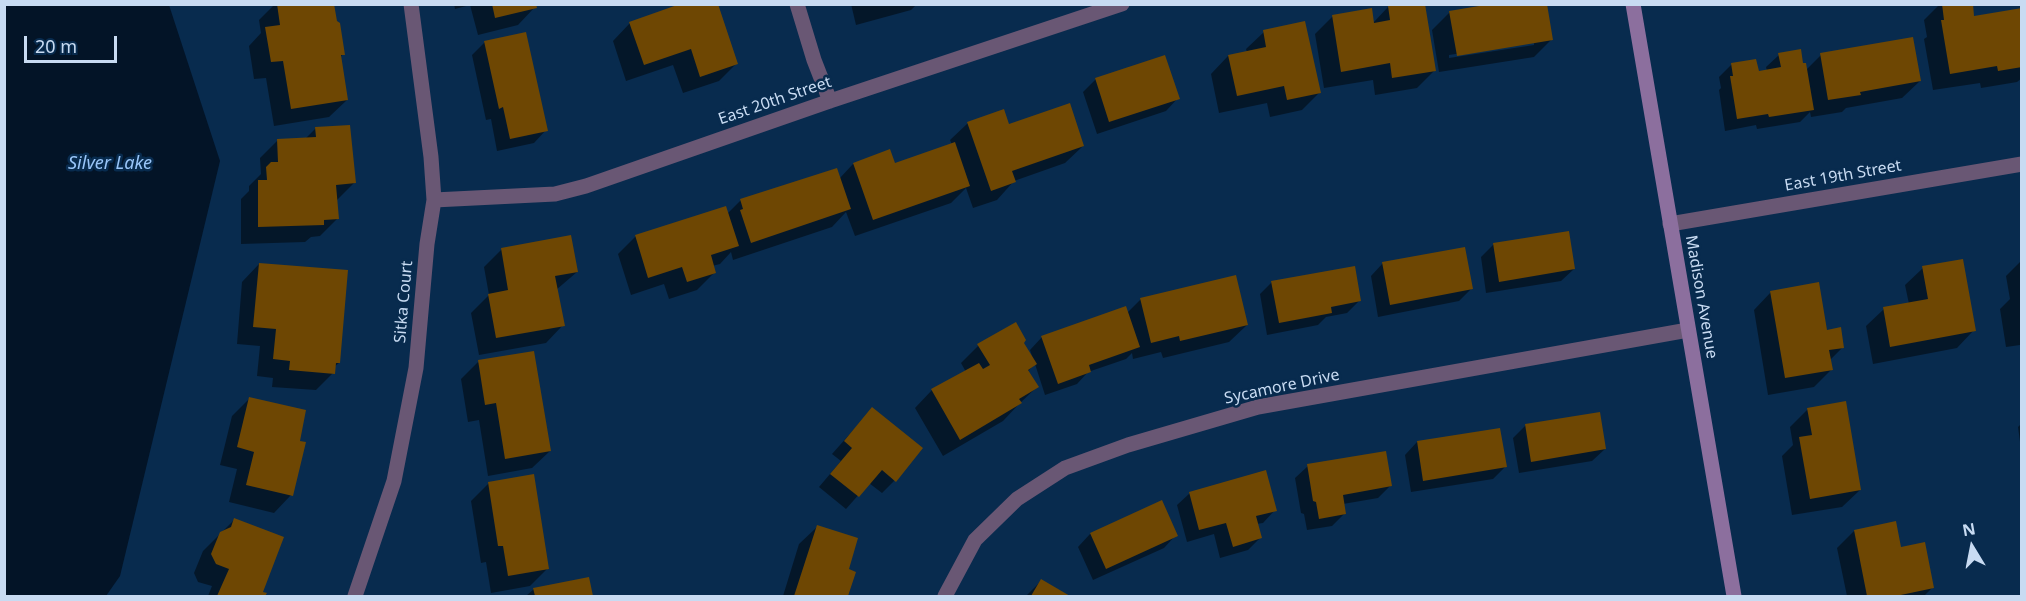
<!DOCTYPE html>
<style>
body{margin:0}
#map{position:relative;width:2026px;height:601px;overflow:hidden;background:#082b4e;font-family:"Noto Sans",sans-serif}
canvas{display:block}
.frame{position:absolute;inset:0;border:6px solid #c8dbf2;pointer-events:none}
.north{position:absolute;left:1942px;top:517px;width:60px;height:60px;-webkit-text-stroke:4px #082b4e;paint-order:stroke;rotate:350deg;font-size:16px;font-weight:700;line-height:24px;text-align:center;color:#c8dbf2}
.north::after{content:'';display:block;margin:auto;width:21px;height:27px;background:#c8dbf2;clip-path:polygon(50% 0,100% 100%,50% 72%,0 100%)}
.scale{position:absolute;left:24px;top:36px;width:93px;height:27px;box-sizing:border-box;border:3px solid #c8dbf2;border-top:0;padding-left:8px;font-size:18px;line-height:21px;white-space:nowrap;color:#c8dbf2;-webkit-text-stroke:4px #082b4e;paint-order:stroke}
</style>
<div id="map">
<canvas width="2026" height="601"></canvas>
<div class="frame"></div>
<div class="north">N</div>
<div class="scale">20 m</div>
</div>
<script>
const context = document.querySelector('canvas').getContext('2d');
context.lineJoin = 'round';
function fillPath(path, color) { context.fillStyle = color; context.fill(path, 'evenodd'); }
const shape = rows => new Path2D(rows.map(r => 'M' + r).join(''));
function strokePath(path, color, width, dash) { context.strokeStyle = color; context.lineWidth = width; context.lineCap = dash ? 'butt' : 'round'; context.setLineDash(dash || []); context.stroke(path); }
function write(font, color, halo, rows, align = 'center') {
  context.font = font + ' "Noto Sans",sans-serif'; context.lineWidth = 5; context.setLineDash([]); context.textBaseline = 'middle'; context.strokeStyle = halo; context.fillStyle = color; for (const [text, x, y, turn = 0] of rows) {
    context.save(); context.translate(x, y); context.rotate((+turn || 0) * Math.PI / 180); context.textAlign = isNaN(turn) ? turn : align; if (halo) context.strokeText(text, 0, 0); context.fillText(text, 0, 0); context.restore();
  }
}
const water = shape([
 [4,5,169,5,220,161,120,576,106,596,5,596]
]);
const shadow = shape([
 [275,4,333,4,343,54,340,58,347,100,329,117,274,126,266,78,254,79,249,46,261,33,259,20],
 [454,4,534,4,535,7,518,25,478,35,470,5,455,9],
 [851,4,917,4,911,10,856,25],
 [1482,4,1546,4,1551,40,1534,57,1439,72,1432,30,1450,12,1481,8],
 [1534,42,1534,45,1449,58,1449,55],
 [1940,4,1971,4,1973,18,2022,10,2022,78,2017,82,1981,88,1980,83,1933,90,1924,39,1927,37,1924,20],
 [1388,7,1434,71,1417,88,1375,95,1373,80,1324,88,1315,34,1332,17,1373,23],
 [630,23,737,63,719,81,683,93,673,65,626,81,613,41],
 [1264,32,1319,93,1302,110,1270,117,1267,103,1219,113,1211,74,1228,56,1247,52,1246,49],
 [485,42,546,130,534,143,497,151,491,119,486,120,472,55],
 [1779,55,1802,65,1806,70,1821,55,1920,81,1902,98,1846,108,1842,112,1811,117,1810,112,1800,122,1757,129,1756,125,1725,131,1719,90,1721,88,1719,77,1731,65,1757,73,1767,71,1766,67],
 [1096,79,1178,98,1166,111,1097,134,1083,92],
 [968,123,1008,126,1083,146,1065,163,1014,181,997,200,973,208,966,188,951,203,855,236,846,212,832,227,733,260,731,252,720,264,712,266,715,272,697,290,669,299,664,284,631,295,618,254,636,236,727,214,741,200,839,179,853,164,889,151,894,165,952,145,950,140],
 [316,128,354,183,337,200,337,219,320,236,311,237,305,242,241,244,241,199,249,191,249,186,261,174,260,158,278,140,305,139],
 [1568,232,1574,269,1561,281,1486,293,1481,257,1493,245],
 [501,250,577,272,556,290,563,325,546,343,479,355,471,313,489,295,484,267],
 [2022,260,2022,349,2020,349,2020,345,2006,347,2000,309,2010,299,2006,276],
 [1383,263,1471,289,1459,301,1378,317,1371,276],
 [259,264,339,363,334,367,333,373,316,390,272,387,273,378,257,376,260,346,237,344,242,282],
 [1923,268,1974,330,1957,348,1873,364,1866,326,1884,309,1909,304,1905,285],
 [1272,282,1359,301,1347,313,1326,317,1318,325,1267,335,1260,294],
 [1771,292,1826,332,1843,347,1830,360,1831,370,1814,387,1768,395,1754,310],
 [1141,299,1247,325,1229,342,1163,358,1161,352,1133,359,1132,353,1126,359,1088,372,1077,384,1045,395,1035,364,1027,372,1037,387,1019,404,1003,421,943,456,915,408,932,390,966,372,961,363,978,346,1022,343,1032,356,1030,350,1042,337,1127,313],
 [478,362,550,451,532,468,488,476,479,420,468,422,461,379],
 [249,399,291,495,274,513,229,502,237,469,220,465,232,416],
 [872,409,894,481,882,493,869,483,846,509,819,487,841,461,832,454],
 [1808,409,1860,490,1842,507,1792,515,1782,456,1793,445,1790,427],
 [2022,423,2022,449,2021,449,2018,427],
 [1526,425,1605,449,1592,461,1519,473,1513,438],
 [1417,442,1505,467,1493,479,1411,492,1405,455],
 [1308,466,1391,485,1378,498,1343,504,1345,513,1332,526,1307,530,1304,514,1301,513,1295,478],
 [489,483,548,568,530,586,491,593,486,562,481,563,471,501],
 [1190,493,1275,510,1263,523,1256,524,1260,538,1248,550,1220,558,1214,534,1187,542,1177,505],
 [1162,502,1176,535,1164,548,1093,580,1078,547,1090,534],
 [234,520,261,593,265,594,264,596,208,596,212,586,198,582,194,573,203,551],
 [817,527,847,570,854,573,846,596,783,596,799,544],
 [1854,531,1900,549,1932,588,1924,596,1847,596,1837,548],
 [588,579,591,596,526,596,534,589],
 [1041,581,1068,596,1026,596]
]);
const building = shape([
 [277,4,334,4,337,21,340,23,345,55,341,55,348,100,291,109,283,61,271,62,265,27,280,25],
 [492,4,536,4,537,8,495,18],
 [680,4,718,4,738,64,700,77,691,49,644,65,629,22],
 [1395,4,1425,4,1436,71,1392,78,1390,63,1341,72,1332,15,1372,8,1374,23,1390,20,1388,6],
 [1491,4,1547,4,1553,40,1457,56,1449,11],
 [1942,4,1973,4,1974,16,2022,8,2022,67,1998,71,1997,66,1950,74,1941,20,1944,20],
 [1305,21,1321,93,1287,100,1284,86,1237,96,1228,55,1266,47,1263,30],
 [526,32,548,131,510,139,503,107,499,109,484,41],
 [1913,37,1921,81,1860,92,1861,95,1828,100,1820,53],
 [1801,49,1803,63,1806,63,1814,110,1769,117,1768,114,1737,119,1730,76,1733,76,1731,63,1756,59,1759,71,1781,67,1778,53],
 [1165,55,1180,99,1109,122,1095,78],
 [1070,103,1084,146,1012,171,1016,182,991,191,967,122,1004,109,1009,124],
 [350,125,356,183,336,185,339,219,324,220,324,225,258,227,258,180,267,180,266,167,271,162,278,162,277,139,316,137,315,127],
 [955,142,970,186,873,220,853,163,890,149,895,163],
 [837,168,851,209,751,243,740,210,743,209,740,199],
 [726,206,739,246,711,255,716,273,687,282,682,267,648,278,635,235],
 [1569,231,1575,269,1499,282,1493,243],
 [571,235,578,272,555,276,565,326,496,338,488,294,508,290,501,248],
 [1465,247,1473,289,1390,305,1382,262],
 [1963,259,1976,331,1890,347,1883,307,1928,299,1922,266],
 [259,263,348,270,340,363,336,363,335,374,289,370,290,361,273,359,276,329,253,327],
 [1355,266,1361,301,1331,307,1332,313,1279,323,1271,281],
 [1236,275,1248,325,1180,341,1179,336,1151,343,1140,298],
 [1819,282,1827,330,1841,327,1844,348,1829,350,1833,370,1785,378,1770,291],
 [1126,306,1140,347,1089,365,1091,372,1058,384,1041,336],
 [1016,322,1026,340,1024,343,1037,364,1028,370,1039,387,1019,399,1022,403,960,440,931,389,979,363,983,369,990,365,977,344],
 [534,351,551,451,505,459,496,403,485,405,478,360],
 [249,397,306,410,300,441,306,442,293,496,246,485,254,452,237,447],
 [1846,401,1861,490,1810,499,1799,437,1812,435,1807,408],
 [872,407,923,448,896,482,882,470,859,497,830,474,852,448,844,441],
 [1600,412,1606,449,1531,462,1525,424],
 [1500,428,1507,467,1423,481,1417,441],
 [1386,451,1392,486,1343,495,1346,514,1319,519,1316,502,1313,501,1307,464],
 [1266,470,1277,511,1256,516,1262,538,1233,547,1226,523,1199,530,1189,492],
 [534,474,549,569,508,576,503,546,498,546,488,482],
 [1162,500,1178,536,1106,569,1090,533],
 [234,518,284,537,263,592,267,593,265,596,217,596,229,569,216,564,211,554,220,532,231,527],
 [1896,521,1901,547,1925,542,1934,588,1896,596,1867,596,1854,530],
 [817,525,858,538,849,569,856,572,848,596,794,596],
 [589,577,593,596,535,596,533,588],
 [1041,579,1070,596,1031,596]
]);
const minor = shape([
 [797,4,814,60,830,101],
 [434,200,555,194,586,186,830,101,1122,4],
 [1670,224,2022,164],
 [355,596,394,481,416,368,427,244,434,200,431,157,411,4],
 [945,596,975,540,1017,499,1065,468,1128,445,1258,407,1688,330]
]);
const secondary = shape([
 [1633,4,1734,596]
]);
const streetNames = [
 ["East 20th Street",775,101,-19],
 ["East 19th Street",1843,176,-10],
 ["Madison Avenue",1701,297,80],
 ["Sitka Court",404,302,-85],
 ["Sycamore Drive",1282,387,-12]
];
const waterNames = [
 ["Silver Lake",110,164]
];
fillPath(water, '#031427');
fillPath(shadow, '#0007');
fillPath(building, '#6e4703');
strokePath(minor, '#695774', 15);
strokePath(secondary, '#8c6f9e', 15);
write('16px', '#c8dbf2', '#082b4e', streetNames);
write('italic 18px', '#99c5f8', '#082b4e', waterNames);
</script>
